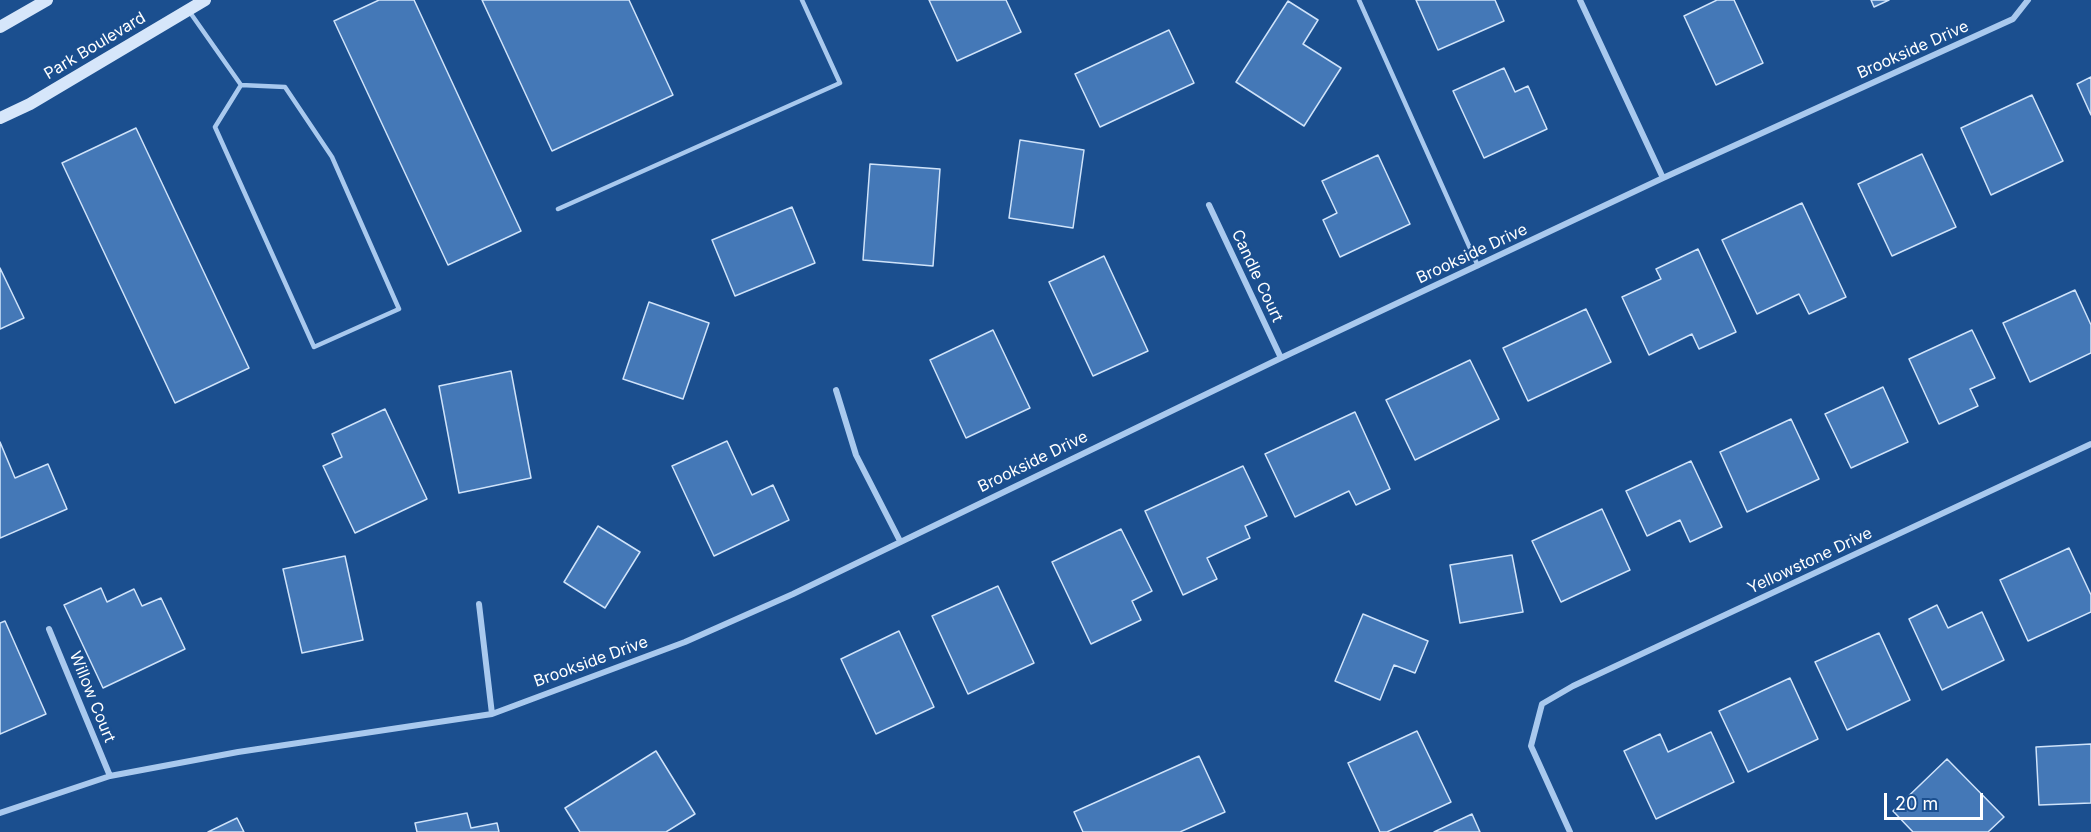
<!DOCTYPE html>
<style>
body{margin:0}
#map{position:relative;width:2091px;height:832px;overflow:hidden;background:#1b4f8f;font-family:Inter,sans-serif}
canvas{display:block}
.scale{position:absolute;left:1884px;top:793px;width:99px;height:27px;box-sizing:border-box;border:3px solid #fff;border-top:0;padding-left:8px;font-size:18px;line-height:21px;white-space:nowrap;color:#fff;-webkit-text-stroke:4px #1b4f8f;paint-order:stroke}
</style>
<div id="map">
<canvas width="2091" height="832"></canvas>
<div class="scale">20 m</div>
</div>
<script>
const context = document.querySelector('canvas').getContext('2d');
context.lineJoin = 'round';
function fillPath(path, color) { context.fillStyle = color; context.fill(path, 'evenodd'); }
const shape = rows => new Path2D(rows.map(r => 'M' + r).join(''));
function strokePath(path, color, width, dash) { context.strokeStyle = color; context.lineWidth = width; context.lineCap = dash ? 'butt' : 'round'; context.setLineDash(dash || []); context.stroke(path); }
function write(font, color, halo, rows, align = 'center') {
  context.font = font + ' Inter,sans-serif'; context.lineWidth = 4.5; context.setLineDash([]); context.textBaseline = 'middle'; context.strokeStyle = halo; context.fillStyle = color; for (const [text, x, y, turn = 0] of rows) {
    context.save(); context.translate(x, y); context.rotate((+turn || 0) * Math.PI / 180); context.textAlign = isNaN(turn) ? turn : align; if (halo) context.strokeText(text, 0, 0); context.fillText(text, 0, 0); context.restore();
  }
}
const building = shape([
 [379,0,414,0,521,231,448,265,334,21,379,0],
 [482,0,629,0,673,95,552,151,482,0],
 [929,0,1006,0,1021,32,957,61,929,0],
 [1416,0,1495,0,1504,21,1438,50,1416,0],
 [1717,0,1734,0,1763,63,1716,85,1684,16,1717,0],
 [1871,0,1889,0,1874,7,1871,0],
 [1288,1,1318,20,1303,44,1341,68,1304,126,1236,82,1288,1],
 [1169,30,1194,83,1100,127,1075,74,1169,30],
 [1504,68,1515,92,1528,86,1547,129,1484,158,1453,91,1504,68],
 [2091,77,2091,115,2077,84,2091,77],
 [2032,95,2063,161,1991,195,1961,128,2032,95],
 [136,128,249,368,175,403,62,163,136,128],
 [1020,140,1084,150,1073,228,1009,218,1020,140],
 [1922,154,1956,227,1892,256,1858,184,1922,154],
 [1378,155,1410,224,1340,257,1323,220,1337,213,1322,181,1378,155],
 [870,164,940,169,933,266,863,260,870,164],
 [1802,203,1846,297,1809,314,1799,294,1757,314,1722,240,1802,203],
 [792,207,815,263,735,296,712,240,792,207],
 [1698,249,1736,332,1699,349,1692,334,1649,355,1622,297,1661,279,1656,269,1698,249],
 [1104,256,1148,351,1093,376,1049,282,1104,256],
 [0,268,24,318,0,329,0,268],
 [2075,290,2091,325,2091,353,2030,382,2003,323,2075,290],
 [649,302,709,323,683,399,623,379,649,302],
 [1586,309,1611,362,1528,401,1503,348,1586,309],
 [993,330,1030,408,966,438,930,360,993,330],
 [1972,330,1995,378,1970,389,1978,406,1939,424,1909,359,1972,330],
 [1470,360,1499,419,1415,460,1386,400,1470,360],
 [511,371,531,478,459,493,439,386,511,371],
 [1883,387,1908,442,1851,468,1825,414,1883,387],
 [385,409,427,499,355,533,323,466,342,457,332,434,385,409],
 [1355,412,1390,489,1356,505,1349,491,1295,517,1265,454,1355,412],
 [1791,419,1819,479,1747,512,1720,452,1791,419],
 [727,441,752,495,773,485,789,520,714,556,672,466,727,441],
 [0,442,15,478,48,464,67,509,0,538,0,442],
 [1691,461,1722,527,1690,542,1680,520,1647,536,1626,491,1691,461],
 [1243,466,1267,516,1245,526,1250,538,1207,558,1217,579,1183,595,1145,511,1243,466],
 [1602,509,1630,570,1561,602,1532,541,1602,509],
 [598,526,640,552,605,608,564,582,598,526],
 [1121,529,1152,591,1132,601,1141,620,1091,644,1052,562,1121,529],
 [2069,548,2091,595,2091,612,2028,641,2000,580,2069,548],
 [1512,555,1523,612,1460,623,1450,565,1512,555],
 [345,556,363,640,302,653,283,569,345,556],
 [998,586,1034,663,968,694,932,616,998,586],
 [101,588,107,602,134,589,142,606,161,598,185,649,103,688,64,605,101,588],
 [1937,605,1948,628,1982,612,2004,660,1942,690,1909,619,1937,605],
 [1363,614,1428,641,1415,673,1394,665,1380,700,1335,681,1363,614],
 [5,621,46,714,0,734,0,623,5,621],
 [899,631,934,707,876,734,841,659,899,631],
 [1879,633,1910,700,1847,730,1815,662,1879,633],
 [1790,678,1818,739,1748,772,1719,711,1790,678],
 [1417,731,1451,802,1387,832,1380,832,1348,763,1417,731],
 [1711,732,1734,782,1656,819,1624,751,1660,734,1668,752,1711,732],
 [2091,744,2091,803,2039,805,2036,747,2091,744],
 [656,751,695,814,666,832,580,832,565,808,656,751],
 [1199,756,1225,812,1180,832,1083,832,1074,812,1199,756],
 [1947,759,2004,817,1988,832,1913,832,1893,811,1947,759],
 [467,813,471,828,497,823,499,832,417,832,415,823,467,813],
 [1472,814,1480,832,1434,832,1472,814],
 [237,818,244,832,208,832,237,818]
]);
const service = shape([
 [1359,0,1478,266],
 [189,11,241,85,215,127,314,347,399,309,332,157,285,87,241,85],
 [558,209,840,83,802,0]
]);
const minor = shape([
 [1580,0,1663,178],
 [1209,205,1281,358],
 [836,390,856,455,900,541],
 [479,604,492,714],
 [49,629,110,776],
 [0,813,110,776,238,752,492,714,685,642,793,594,1281,358,1663,178,2013,19,2028,0],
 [1570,832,1531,746,1542,704,1573,686,2091,444]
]);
const secondary = shape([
 [0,27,47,0],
 [0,118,30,104,205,0]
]);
const streetNames = [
 ["Park Boulevard",95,46,-31],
 ["Brookside Drive",1913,50,-24],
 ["Brookside Drive",1472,254,-25],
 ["Candle Court",1257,276,65],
 ["Brookside Drive",1033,462,-26],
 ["Yellowstone Drive",1810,561,-25],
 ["Brookside Drive",591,662,-20],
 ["Willow Court",92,697,68]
];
fillPath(building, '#4478b7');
strokePath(building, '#cfe3fa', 1.5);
strokePath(service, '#a9c9ee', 4.5);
strokePath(minor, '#a9c9ee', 6);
strokePath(secondary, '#d6e6fa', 12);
write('16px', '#fff', '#1b4f8f', streetNames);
</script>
